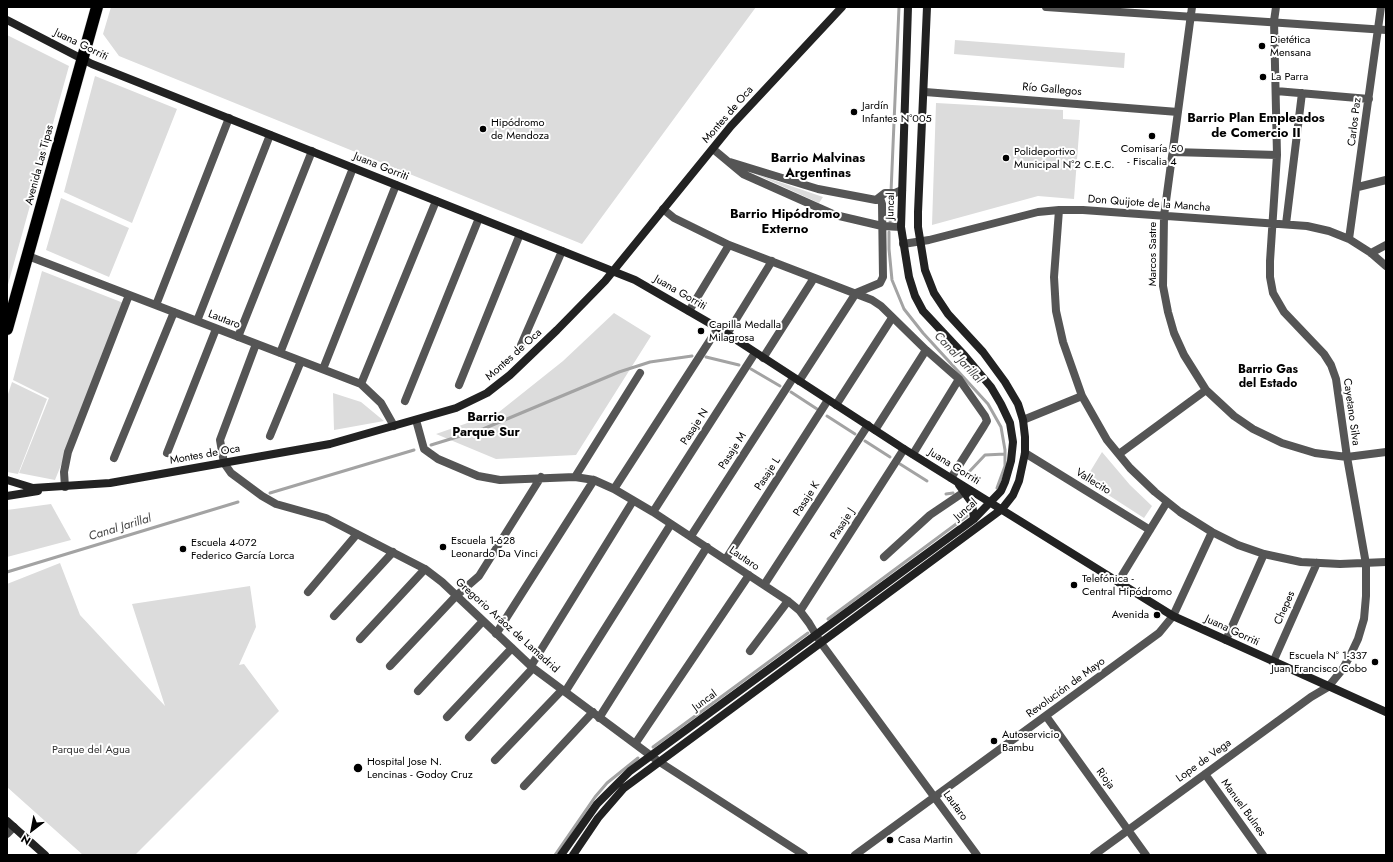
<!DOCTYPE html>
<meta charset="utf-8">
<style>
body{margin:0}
#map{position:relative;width:1393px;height:862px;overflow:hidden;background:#fff;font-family:Jost,sans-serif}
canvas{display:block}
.frame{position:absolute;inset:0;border:8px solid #000;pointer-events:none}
.north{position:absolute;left:12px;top:810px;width:40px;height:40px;-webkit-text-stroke:3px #fff;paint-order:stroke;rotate:212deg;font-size:11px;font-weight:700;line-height:16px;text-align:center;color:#000}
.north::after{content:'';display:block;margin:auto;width:14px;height:18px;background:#000;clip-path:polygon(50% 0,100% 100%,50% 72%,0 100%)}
</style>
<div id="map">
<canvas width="1393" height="862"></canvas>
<div class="frame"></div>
<div class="north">N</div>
</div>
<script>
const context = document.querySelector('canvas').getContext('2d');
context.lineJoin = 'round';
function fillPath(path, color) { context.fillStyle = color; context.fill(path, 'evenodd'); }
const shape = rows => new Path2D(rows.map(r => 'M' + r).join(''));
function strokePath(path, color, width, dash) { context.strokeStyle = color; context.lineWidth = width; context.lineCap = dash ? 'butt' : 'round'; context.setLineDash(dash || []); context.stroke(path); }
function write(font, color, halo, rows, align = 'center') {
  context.font = font + ' Jost,sans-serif'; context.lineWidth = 4; context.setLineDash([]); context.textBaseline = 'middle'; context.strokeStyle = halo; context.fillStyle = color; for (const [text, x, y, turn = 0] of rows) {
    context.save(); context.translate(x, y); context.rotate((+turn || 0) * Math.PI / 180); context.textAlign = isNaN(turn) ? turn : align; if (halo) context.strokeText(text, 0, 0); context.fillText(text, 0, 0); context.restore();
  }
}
const green = shape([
 [111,7,756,7,582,244,119,56,103,34],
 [7,35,69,66,7,288],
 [955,40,1125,53,1124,68,954,54],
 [95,76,177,109,132,223,64,192],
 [936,103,1063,110,1063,119,1080,120,1074,199,1038,196,932,225],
 [753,173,823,197,819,203],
 [61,198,129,228,109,277,46,250],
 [42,271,126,304,55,480,19,473,49,398,13,380],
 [614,313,651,336,576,455,496,459,436,434,499,412,563,361],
 [12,382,47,399,18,474,7,472,7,397],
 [333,393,361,402,384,421,334,430],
 [1102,452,1130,485,1152,506,1144,518,1085,480],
 [51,504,71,540,7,557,7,510],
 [60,563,80,615,165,706,132,604,250,586,256,627,239,665,244,664,279,711,135,855,83,855,7,787,7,584]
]);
const stream = shape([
 [891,192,899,7],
 [890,225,891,197],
 [889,232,889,249,892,280,904,309,923,333,988,404,1001,427,1005,450,1005,466,997,488],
 [706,357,739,365],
 [751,369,780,386],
 [791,392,817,409],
 [827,416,855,434],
 [865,441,890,457],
 [431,445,483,429,619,372,650,362,692,356],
 [900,464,927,481],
 [968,473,985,455,1005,454],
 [270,493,414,450],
 [946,494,953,493],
 [7,572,238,502],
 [828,619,967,516],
 [653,747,808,633],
 [555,855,595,797,607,783,638,758]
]);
const street = shape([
 [1046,7,1386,30],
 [1192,7,1164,216,1163,286,1168,312,1174,333,1184,355,1206,390,1234,416,1253,429,1282,443,1315,453,1347,457,1386,452],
 [1276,91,1369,99],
 [925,92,1178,112],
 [713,149,743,174,835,215,882,226,901,227],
 [1173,152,1277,155],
 [730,162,818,189,876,200,885,193,895,193,902,190],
 [1358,187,1386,180],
 [663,209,674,218,729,245,872,300,881,306,926,350,959,379,985,416,987,421,984,426,951,478],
 [1059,210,1054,277,1056,311,1063,342,1082,396,1107,440,1130,468,1155,492,1180,512,1212,532,1238,545,1264,554,1301,562,1340,564,1386,562],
 [1286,224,1302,93],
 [1349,239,1381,7],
 [903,244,929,240,1038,212,1059,210,1083,210,1307,226,1329,231,1349,239,1371,253,1386,266],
 [1371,253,1386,245],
 [28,256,361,384,381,403,394,426],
 [156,305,229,118],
 [689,311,729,245],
 [197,321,270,135],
 [727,334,772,261],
 [238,337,312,151],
 [256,344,220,440,224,463,231,473,262,496,276,504,326,518,425,569,442,582,533,668,658,761,804,855],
 [521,345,562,251],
 [280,353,353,168],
 [763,358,814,278],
 [323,369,396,185],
 [799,381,856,293,880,283,883,277,882,204,880,198],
 [361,384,436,201],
 [459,385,520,234],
 [405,401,479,218],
 [836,405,892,318],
 [416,420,424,449,438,459,478,476,500,480,575,477,594,480,614,489,653,512,788,601,800,611,809,623,821,643,977,855],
 [1023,420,1082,396],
 [875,430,926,350],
 [270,436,301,361],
 [167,453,216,329],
 [1025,453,1150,530],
 [913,454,959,379],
 [1119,454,1206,390],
 [114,458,174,312],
 [575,477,640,373],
 [65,487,64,472,68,452,129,295],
 [614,489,718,328],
 [653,512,755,353],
 [691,536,793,378],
 [884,557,930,515,964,492],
 [726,559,828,400],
 [1118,582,1167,502],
 [764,585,868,425],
 [308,592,357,534],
 [800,611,904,449],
 [334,616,393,552],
 [496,634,594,480],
 [360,639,425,569],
 [1226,640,1264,554],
 [750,651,788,601],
 [1273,662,1317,563],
 [390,666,456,596,479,576,541,477],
 [531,666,633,501],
 [418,691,483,621],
 [565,692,671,524],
 [1046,716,1146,855],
 [447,717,512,648],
 [599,718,707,547],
 [469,737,533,668],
 [635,744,749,575],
 [495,760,562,690],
 [1205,774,1263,855],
 [524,786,593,712],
 [7,834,14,827],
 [855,855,1159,633,1173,616,1212,532],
 [1094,855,1311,697,1328,687,1342,670,1350,656,1358,639,1364,619,1366,596,1366,564,1347,457,1336,379,1331,365,1324,354,1284,312,1273,293,1270,277,1270,261,1277,155,1274,21,1276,7]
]);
const secondary = shape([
 [7,20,92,64,635,280,718,328,904,449,1173,616,1386,712],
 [7,480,33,488,110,483,330,444,456,408,487,393,510,375,557,330,605,281,731,126,842,7],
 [959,485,972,503,974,519],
 [7,496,38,491],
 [7,821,45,855],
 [561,855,597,804,630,771,974,519,1001,491,1005,482,1011,461,1013,442,1010,423,1001,404,991,387,965,356,923,311,915,296,909,277,901,227,908,7],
 [573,855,598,818,624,788,1002,509,1013,495,1019,481,1025,453,1025,437,1023,420,1018,404,1005,382,983,352,948,314,934,293,925,270,918,227,918,212,927,7]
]);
const highway = shape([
 [7,329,97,7]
]);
const markers = [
 [1262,46,4,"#000"],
 [1263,77,4,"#000"],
 [854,112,4,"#000"],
 [483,129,4,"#000"],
 [1152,136,4,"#000"],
 [1006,158,4,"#000"],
 [701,331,4,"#000"],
 [443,547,4,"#000"],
 [183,549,4,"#000"],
 [1074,585,4,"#000"],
 [1157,615,4,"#000"],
 [1375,662,4,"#000"],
 [994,741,4,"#000"],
 [358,768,5,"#000"],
 [890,840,4,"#000"]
];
const poiNames = [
 ["Dietética",1270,40],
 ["Mensana",1270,53],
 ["La Parra",1271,77],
 ["Jardín",862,106],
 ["Infantes N°005",862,119],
 ["Hipódromo",491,123],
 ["de Mendoza",491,136],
 ["Comisaría 50",1152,149,"center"],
 ["- Fiscalia 4",1152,162,"center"],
 ["Polideportivo",1014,152],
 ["Municipal N°2 C.E.C.",1014,165],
 ["Capilla Medalla",709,325],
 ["Milagrosa",709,338],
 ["Escuela 1-628",451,541],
 ["Leonardo Da Vinci",451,554],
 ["Escuela 4-072",191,543],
 ["Federico García Lorca",191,556],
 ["Telefónica -",1082,579],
 ["Central Hipódromo",1082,592],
 ["Avenida",1149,615,"right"],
 ["Escuela N° 1-337",1367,656,"right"],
 ["Juan Francisco Cobo",1367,669,"right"],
 ["Autoservicio",1002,735],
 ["Bambu",1002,748],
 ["Hospital Jose N.",367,762],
 ["Lencinas - Godoy Cruz",367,775],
 ["Casa Martin",898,840]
];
const streetNames = [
 ["Juana Gorriti",81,45,26],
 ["Río Gallegos",1052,90,5],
 ["Montes de Oca",728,115,-49],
 ["Carlos Paz",1355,122,-83],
 ["Avenida Las Tipas",40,165,-75],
 ["Juana Gorriti",381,167,22],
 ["Don Quijote de la Mancha",1149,204,4],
 ["Juncal",891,206,-88],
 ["Marcos Sastre",1153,254,-90],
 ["Juana Gorriti",680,293,30],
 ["Lautaro",224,320,21],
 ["Montes de Oca",514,355,-42],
 ["Cayetano Silva",1351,412,82],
 ["Pasaje N",695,427,-57],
 ["Pasaje M",733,451,-57],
 ["Montes de Oca",205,455,-10],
 ["Juana Gorriti",954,467,32],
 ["Pasaje L",768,474,-57],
 ["Vallecito",1093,482,32],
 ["Pasaje K",807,499,-57],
 ["Juncal",966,510,-41],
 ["Pasaje J",843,524,-57],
 ["Lautaro",744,559,34],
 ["Chepes",1285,608,-66],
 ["Gregorio Aráoz de Lamadrid",507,626,42],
 ["Juana Gorriti",1232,631,25],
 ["Revolución de Mayo",1066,688,-36],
 ["Juncal",705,701,-36],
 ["Lope de Vega",1204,761,-36],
 ["Rioja",1105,779,54],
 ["Lautaro",955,806,54],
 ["Manuel Bulnes",1243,808,54]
];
const parkNames = [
 ["Parque del Agua",91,750]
];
const waterNames = [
 ["Canal Jarillal",958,358,47],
 ["Canal Jarillal",120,528,-17]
];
const neighbourhoodNames = [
 ["Barrio Gas",1268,370],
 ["del Estado",1268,384]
];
const quarterNames = [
 ["Barrio Plan Empleados",1256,119],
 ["de Comercio II",1256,134],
 ["Barrio Malvinas",818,159],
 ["Argentinas",818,174],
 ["Barrio Hipódromo",785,215],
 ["Externo",785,230],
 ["Barrio",486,418],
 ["Parque Sur",486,433]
];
fillPath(green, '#dcdcdc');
strokePath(stream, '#a3a3a3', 3);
strokePath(highway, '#dbdbdb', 13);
strokePath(street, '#555', 8);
strokePath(secondary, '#222', 8);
strokePath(highway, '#000', 12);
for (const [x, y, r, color] of markers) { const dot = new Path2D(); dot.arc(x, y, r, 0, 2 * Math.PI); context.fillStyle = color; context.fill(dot); strokePath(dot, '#fff', 1.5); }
write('11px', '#000', '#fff', poiNames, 'left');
write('11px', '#000', '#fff', streetNames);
write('11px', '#333', '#fff', parkNames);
write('italic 12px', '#444', '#fff', waterNames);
write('bold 12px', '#000', '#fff', neighbourhoodNames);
write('bold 13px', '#000', '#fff', quarterNames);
</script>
